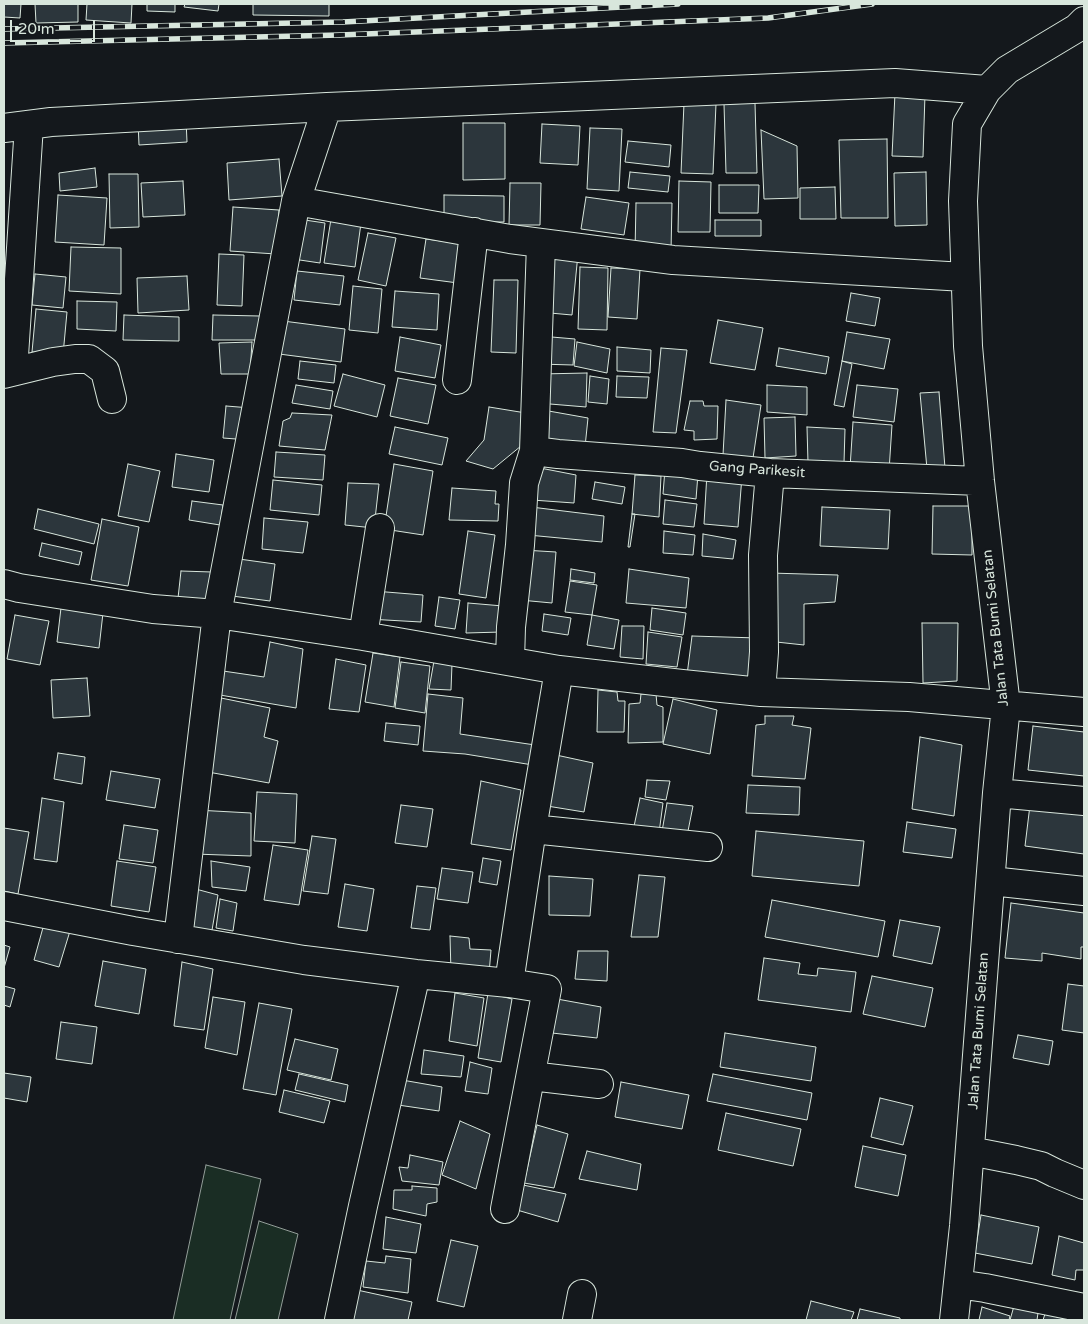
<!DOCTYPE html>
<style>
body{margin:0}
#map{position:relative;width:1088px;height:1324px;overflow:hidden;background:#14181c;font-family:"Varela Round",sans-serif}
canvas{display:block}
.frame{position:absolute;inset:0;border:5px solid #d8e6dc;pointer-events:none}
.scale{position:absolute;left:10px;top:20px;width:85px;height:22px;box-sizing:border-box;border:2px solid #d8e6dc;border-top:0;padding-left:6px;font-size:15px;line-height:18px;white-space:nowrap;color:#d8e6dc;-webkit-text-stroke:4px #14181c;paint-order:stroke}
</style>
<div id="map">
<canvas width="1088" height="1324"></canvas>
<div class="frame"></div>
<div class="scale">20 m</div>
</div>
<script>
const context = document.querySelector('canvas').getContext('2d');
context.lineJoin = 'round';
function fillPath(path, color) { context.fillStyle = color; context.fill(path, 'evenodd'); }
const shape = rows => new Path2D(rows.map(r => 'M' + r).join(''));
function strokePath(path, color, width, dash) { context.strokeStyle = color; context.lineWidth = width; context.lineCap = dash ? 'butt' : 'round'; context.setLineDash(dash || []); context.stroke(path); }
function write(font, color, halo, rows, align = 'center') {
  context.font = font + ' "Varela Round",sans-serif'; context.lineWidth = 4; context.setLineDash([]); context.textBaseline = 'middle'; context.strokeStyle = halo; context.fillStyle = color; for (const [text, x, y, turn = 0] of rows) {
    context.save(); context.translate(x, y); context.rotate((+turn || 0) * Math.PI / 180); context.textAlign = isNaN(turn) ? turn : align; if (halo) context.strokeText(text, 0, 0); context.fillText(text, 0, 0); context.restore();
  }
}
const green = shape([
 [206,1165,261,1179,230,1320,173,1320,206,1165],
 [259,1221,298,1234,278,1320,235,1320,259,1221]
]);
const building = shape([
 [4,4,21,4,20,18,4,17,4,4],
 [35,4,78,4,78,22,36,23,35,4],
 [87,4,132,4,131,23,86,20,87,4],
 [147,4,175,4,175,12,147,11,147,4],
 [185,4,219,4,218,11,184,7,185,4],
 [253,4,329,4,329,16,253,15,253,4],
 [895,93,925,94,923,157,892,156,895,93],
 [684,103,716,104,713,174,681,173,684,103],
 [755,103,757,173,726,173,724,104,755,103],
 [186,119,187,142,139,145,138,122,186,119],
 [463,123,505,123,505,179,463,180,463,123],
 [542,124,580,126,578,165,540,163,542,124],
 [590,128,622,129,619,191,587,189,590,128],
 [761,130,797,146,798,198,764,199,761,130],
 [887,139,888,218,841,218,839,140,887,139],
 [628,141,671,145,669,167,625,162,628,141],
 [279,159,282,196,229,200,227,163,279,159],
 [95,168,97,187,60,191,59,173,95,168],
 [630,172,670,176,668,192,628,188,630,172],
 [926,172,927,225,895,226,894,173,926,172],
 [109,174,138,174,139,227,110,228,109,174],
 [183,181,185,215,143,217,141,183,183,181],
 [679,181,711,182,710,232,678,232,679,181],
 [510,183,541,183,540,225,509,225,510,183],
 [719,185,759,185,758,213,719,213,719,185],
 [835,187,836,219,800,219,800,188,835,187],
 [58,195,107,198,104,245,55,242,58,195],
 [444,195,504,196,504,222,444,222,444,195],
 [586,197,629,203,624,235,581,229,586,197],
 [636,203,672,203,671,252,635,252,636,203],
 [233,207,279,210,276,254,230,251,233,207],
 [298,219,325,223,320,263,293,259,298,219],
 [331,219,361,223,355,267,324,263,331,219],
 [715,220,761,220,761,236,715,236,715,220],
 [368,233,396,238,386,286,358,280,368,233],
 [426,239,464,244,458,283,420,278,426,239],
 [71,247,121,248,121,294,69,291,71,247],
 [545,252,578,254,572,315,539,312,545,252],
 [219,254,244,255,242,306,217,305,219,254],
 [580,267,608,268,607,330,578,329,580,267],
 [611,268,640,269,637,319,608,317,611,268],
 [297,271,344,276,340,305,294,300,297,271],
 [35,274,66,277,63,308,32,305,35,274],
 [187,276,189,310,138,313,137,278,187,276],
 [494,280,518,280,516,353,491,352,494,280],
 [353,286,382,289,378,333,349,330,353,286],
 [395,291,439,294,437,330,392,327,395,291],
 [851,293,880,298,875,326,846,321,851,293],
 [77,301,117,302,116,331,77,329,77,301],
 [36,309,67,312,63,355,32,352,36,309],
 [124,315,179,317,179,341,123,340,124,315],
 [213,315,260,316,259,340,212,340,213,315],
 [718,320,763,328,755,370,710,363,718,320],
 [283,321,345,329,341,362,279,354,283,321],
 [847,332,890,339,884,369,842,361,847,332],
 [540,336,575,339,573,365,538,364,540,336],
 [400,337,441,345,435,378,395,371,400,337],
 [252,342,250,374,221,374,219,343,252,342],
 [577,342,610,349,607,373,574,366,577,342],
 [617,347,651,350,650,373,617,371,617,347],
 [661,348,687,350,676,433,653,432,661,348],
 [779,348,829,357,826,374,776,366,779,348],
 [300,361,336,365,334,383,298,379,300,361],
 [842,361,852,364,844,407,834,405,842,361],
 [587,373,586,407,538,403,540,374,587,373],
 [343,374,385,385,377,417,334,406,343,374],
 [590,376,609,379,607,404,588,402,590,376],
 [617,376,649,377,647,398,616,397,617,376],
 [398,378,436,385,428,424,390,416,398,378],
 [296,385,333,391,330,409,292,403,296,385],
 [767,385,807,387,807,415,767,412,767,385],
 [857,385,898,389,894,422,853,417,857,385],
 [939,392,945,468,927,469,920,393,939,392],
 [726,400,761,405,753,458,723,455,726,400],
 [690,401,703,401,704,406,718,406,717,439,694,440,694,431,684,430,690,401],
 [226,406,251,408,249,440,223,438,226,406],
 [489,407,526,413,521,446,493,469,466,461,484,440,489,407],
 [543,410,588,418,585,447,539,441,543,410],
 [292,413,332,415,325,450,279,446,283,421,290,418,292,413],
 [795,417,796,456,765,458,764,418,795,417],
 [853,422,892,425,889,471,850,468,853,422],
 [395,427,448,438,442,465,389,454,395,427],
 [807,427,845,429,844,463,808,463,807,427],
 [276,452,325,455,323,480,274,477,276,452],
 [176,454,214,460,209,492,172,487,176,454],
 [128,464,160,471,149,522,118,516,128,464],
 [394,464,433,471,423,535,384,529,394,464],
 [535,467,576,475,574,503,532,500,535,467],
 [665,469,698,474,696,499,663,494,665,469],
 [707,473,742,476,738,527,704,524,707,473],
 [635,475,661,476,659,517,632,514,635,475],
 [273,480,322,485,319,515,270,510,273,480],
 [595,482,625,487,622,504,592,499,595,482],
 [348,483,379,484,374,528,345,525,348,483],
 [452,488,496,491,495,504,499,504,498,521,449,520,452,488],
 [665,500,697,504,694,527,663,524,665,500],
 [192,501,223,505,220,525,189,520,192,501],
 [933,506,972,506,972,555,932,554,933,506],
 [531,507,604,516,602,542,528,535,531,507],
 [822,507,890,510,888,549,820,546,822,507],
 [38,509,99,524,94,544,34,529,38,509],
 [632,514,635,514,630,547,628,547,632,514],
 [264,518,308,522,303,553,262,549,264,518],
 [102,519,139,527,128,586,91,580,102,519],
 [468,531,495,535,486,598,459,594,468,531],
 [664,531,695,535,693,555,663,553,664,531],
 [703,534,736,540,733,559,702,556,703,534],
 [42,543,82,552,79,565,39,556,42,543],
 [523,550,556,552,552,603,520,600,523,550],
 [239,559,275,564,270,601,232,596,239,559],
 [571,569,595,573,594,583,570,580,571,569],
 [629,569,689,578,686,608,626,603,629,569],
 [181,571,212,572,209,600,178,598,181,571],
 [770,573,838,575,835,602,804,604,804,645,767,641,770,573],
 [570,581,597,585,592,615,565,612,570,581],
 [374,591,423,595,421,622,368,619,374,591],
 [439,597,460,600,455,629,435,626,439,597],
 [468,603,503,606,502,632,466,633,468,603],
 [61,608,103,613,99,648,57,642,61,608],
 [652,608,686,613,683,635,650,630,652,608],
 [544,614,571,618,568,635,542,631,544,614],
 [15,615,49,621,40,665,7,659,15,615],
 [592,615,619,620,614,649,587,645,592,615],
 [922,623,958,623,957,681,923,683,922,623],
 [622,626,644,626,643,659,620,657,622,626],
 [648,632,682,637,677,667,646,664,648,632],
 [692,636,758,638,755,681,687,675,692,636],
 [270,642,303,649,296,708,220,695,223,671,264,677,270,642],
 [373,653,400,657,394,707,365,702,373,653],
 [336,659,366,665,359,712,329,709,336,659],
 [434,661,452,664,451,690,429,689,434,661],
 [401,662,430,666,425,713,395,708,401,662],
 [87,678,90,716,53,718,51,680,87,678],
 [598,690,617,692,618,701,625,701,624,732,597,732,598,690],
 [428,694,463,698,460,734,542,746,539,766,465,754,423,751,428,694],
 [641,694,656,694,657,705,663,707,663,742,628,743,629,704,640,703,641,694],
 [221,698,270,708,264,737,278,741,269,783,208,772,221,698],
 [673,699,717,710,710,754,663,744,673,699],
 [765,716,794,716,792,725,811,728,805,779,752,776,756,725,765,724,765,716],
 [386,723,420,726,418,745,384,741,386,723],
 [1033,726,1084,732,1084,776,1028,770,1033,726],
 [920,737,962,745,954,816,912,809,920,737],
 [58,753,85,757,82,784,54,779,58,753],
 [556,755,593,763,584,812,547,806,556,755],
 [111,771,160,779,155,808,106,800,111,771],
 [647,780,670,781,666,800,645,797,647,780],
 [481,781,521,790,511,850,471,844,481,781],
 [748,785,800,787,799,815,746,813,748,785],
 [257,792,297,794,295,843,254,841,257,792],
 [42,798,64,802,57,862,34,859,42,798],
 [640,798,663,803,659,833,633,831,640,798],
 [667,803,693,806,686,841,661,837,667,803],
 [401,805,433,809,427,847,395,843,401,805],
 [1030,805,1084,811,1084,854,1025,846,1030,805],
 [196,810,251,813,251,856,194,854,196,810],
 [907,822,956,829,952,858,903,852,907,822],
 [124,825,158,830,153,863,119,859,124,825],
 [4,828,29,832,18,894,4,891,4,828],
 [756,831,864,841,859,886,752,876,756,831],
 [312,836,336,839,328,894,303,891,312,836],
 [273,845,308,850,299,905,264,900,273,845],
 [483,858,501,861,497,885,479,882,483,858],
 [117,861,156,867,149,912,111,906,117,861],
 [211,861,250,867,246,891,212,887,211,861],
 [442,868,473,872,468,903,437,899,442,868],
 [639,875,665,877,658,937,631,937,639,875],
 [549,876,593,879,590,916,549,915,549,876],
 [345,884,374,889,367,931,338,927,345,884],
 [417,886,436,888,430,930,411,928,417,886],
 [192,888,218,895,211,936,185,932,192,888],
 [220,899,237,903,233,931,216,928,220,899],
 [772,900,885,921,878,957,765,937,772,900],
 [1011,903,1084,913,1084,947,1081,947,1081,959,1042,953,1042,961,1005,958,1011,903],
 [900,920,940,927,932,964,893,956,900,920],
 [44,924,70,931,59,967,34,960,44,924],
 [450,936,469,938,470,949,491,950,489,974,451,973,450,936],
 [4,945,10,947,4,968,4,945],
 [578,951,608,951,607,981,575,979,578,951],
 [764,958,800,963,798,974,817,976,818,968,856,972,851,1012,758,1000,764,958],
 [103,961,146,969,139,1014,95,1006,103,961],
 [182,962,213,969,204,1030,174,1026,182,962],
 [872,976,933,988,925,1027,863,1014,872,976],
 [1068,984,1084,986,1084,1033,1062,1030,1068,984],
 [4,986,15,989,10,1007,4,1005,4,986],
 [455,993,484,998,477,1046,449,1041,455,993],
 [488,993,512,999,501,1062,478,1058,488,993],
 [213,997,245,1002,237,1055,205,1048,213,997],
 [557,999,601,1007,597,1038,552,1033,557,999],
 [259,1003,292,1009,276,1095,243,1089,259,1003],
 [61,1022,97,1027,92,1064,56,1059,61,1022],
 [725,1033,816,1047,811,1081,720,1067,725,1033],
 [1018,1035,1053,1041,1049,1065,1013,1058,1018,1035],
 [295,1039,338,1049,331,1080,287,1070,295,1039],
 [424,1050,464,1056,461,1077,421,1074,424,1050],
 [470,1062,492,1068,488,1094,465,1091,470,1062],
 [4,1073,31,1077,27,1102,4,1098,4,1073],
 [299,1074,348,1085,345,1102,295,1090,299,1074],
 [713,1074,812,1093,807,1120,707,1101,713,1074],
 [402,1080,442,1087,439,1111,398,1105,402,1080],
 [621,1082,689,1095,682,1129,615,1117,621,1082],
 [284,1090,330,1101,324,1123,279,1112,284,1090],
 [880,1098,913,1106,903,1145,871,1137,880,1098],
 [726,1113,801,1129,793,1166,718,1150,726,1113],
 [460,1121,490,1134,476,1189,442,1175,460,1121],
 [537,1125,568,1134,554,1188,524,1183,537,1125],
 [863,1146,906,1155,898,1196,855,1187,863,1146],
 [587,1151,641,1164,637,1190,579,1179,587,1151],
 [410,1155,443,1162,439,1185,402,1181,399,1167,408,1168,410,1155],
 [523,1185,566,1194,558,1222,517,1210,523,1185],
 [412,1186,437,1188,437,1202,427,1204,426,1216,393,1209,394,1190,412,1190,412,1186],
 [981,1215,1039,1227,1032,1264,975,1253,981,1215],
 [386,1217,421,1224,416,1253,383,1249,386,1217],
 [1059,1236,1084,1243,1084,1270,1076,1270,1075,1280,1052,1275,1059,1236],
 [451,1240,478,1246,464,1307,437,1301,451,1240],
 [386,1256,411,1259,408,1293,363,1287,366,1261,385,1263,386,1256],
 [357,1290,412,1302,408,1320,357,1320,351,1319,357,1290],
 [811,1301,854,1312,851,1320,806,1320,811,1301],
 [1014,1306,1038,1313,1037,1320,1010,1320,1014,1306],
 [982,1307,1010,1316,1009,1320,979,1320,982,1307],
 [860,1309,900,1318,900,1320,857,1320,860,1309],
 [1045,1314,1070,1320,1043,1320,1045,1314]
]);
const minor = shape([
 [4,128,51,122,327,107,895,83,987,90],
 [296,201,510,239,673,260,965,277],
 [15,371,14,356,29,125],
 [4,374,53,362,75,359,89,359,105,371,112,399],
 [457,380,474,232],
 [534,451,558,454,682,463,700,466,770,473,980,481],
 [4,584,19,588,153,609,217,614,363,636,559,670,682,684,761,692,909,697,1084,712],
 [363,636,380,528],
 [510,661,511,627,520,545,524,483,534,451,541,243],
 [761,692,764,652,763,555,770,473],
 [997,793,1084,801],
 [532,829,708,847],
 [991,881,1084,891],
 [4,906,133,931,304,960,416,974,509,983,547,989,505,1209],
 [178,939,217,614,296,201,327,107],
 [509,983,532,829,559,670],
 [531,1076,599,1084],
 [970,1151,1016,1160,1041,1166,1055,1173,1084,1185],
 [958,1284,985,1288,1084,1308],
 [339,1320,363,1206,416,974],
 [577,1320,582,1294],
 [954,1320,964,1226,997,793,1006,706,980,481,968,346,963,201,967,124,987,90,1007,70,1077,28,1084,21]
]);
const rail = shape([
 [4,29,343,22,678,4],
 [4,43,340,35,768,18,872,4]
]);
const streetNames = [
 ["Gang Parikesit",757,470,4],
 ["Jalan Tata Bumi Selatan",996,628,-96],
 ["Jalan Tata Bumi Selatan",979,1031,-86]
];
fillPath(green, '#1a2d24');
strokePath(green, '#939e99', 1);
fillPath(building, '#2c363c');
strokePath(building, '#d8e6dc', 1);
strokePath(minor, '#d8e6dc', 30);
strokePath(minor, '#14181c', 28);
strokePath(rail, '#d8e6dc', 5.5);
strokePath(rail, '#14181c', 4, [11]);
write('14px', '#d8e6dc', '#14181c', streetNames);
</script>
